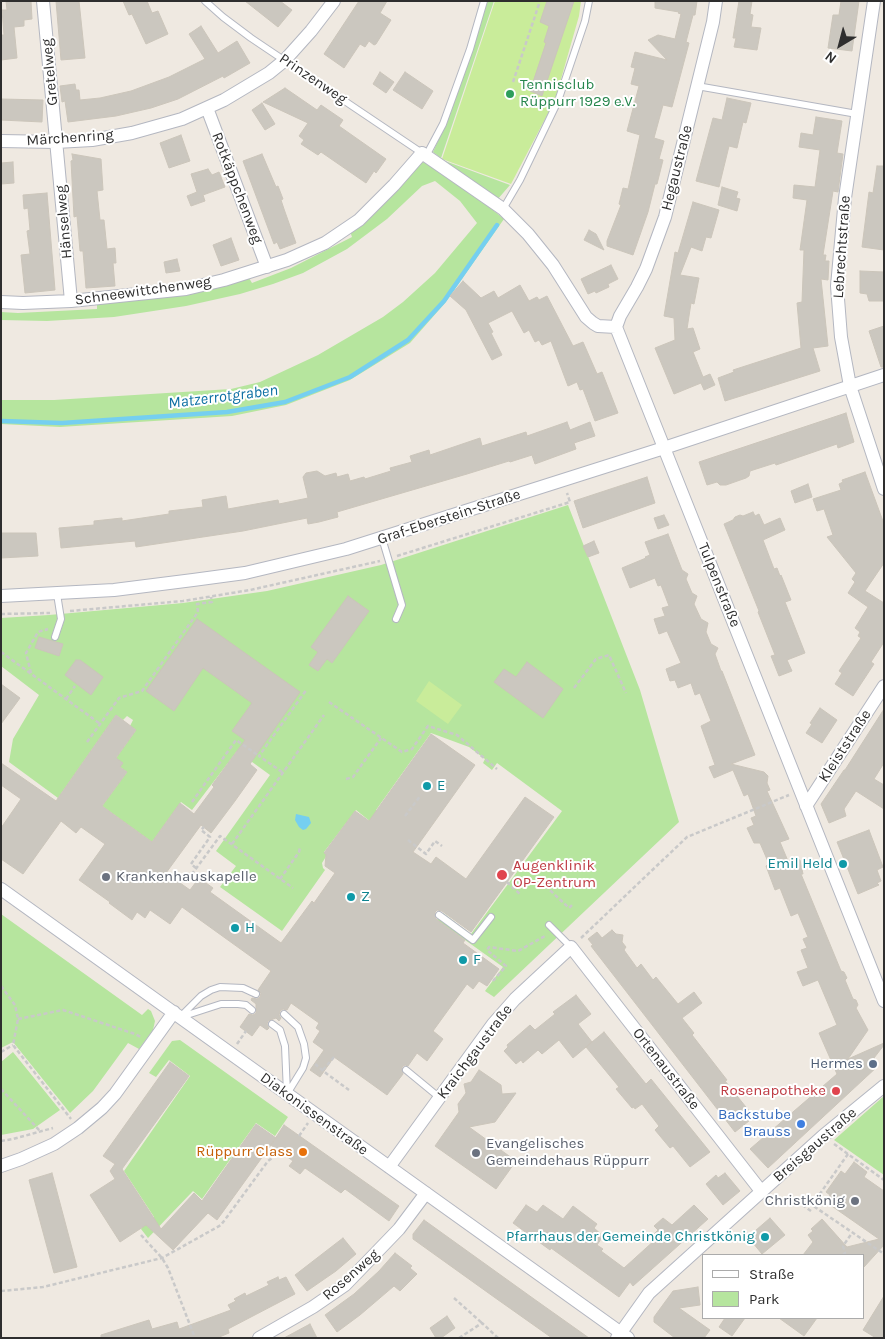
<!DOCTYPE html>
<meta charset="utf-8">
<style>
body{margin:0}
#map{position:relative;width:885px;height:1339px;overflow:hidden;background:#efe9e1;font-family:Karla,sans-serif}
canvas{display:block}
.frame{position:absolute;inset:0;border:2px solid #2e2e2e;pointer-events:none}
.legend{position:absolute;left:702px;top:1254px;width:162px;height:65px;box-sizing:border-box;background:#fff;border:1px solid #ababab;margin:0;padding:6px 9px;list-style:none;font-size:15px;color:#2e2e2e}
.legend li{display:flex;align-items:center;gap:10px;height:25px}
.legend b{width:25px;border:1px solid #ababab}
.north{position:absolute;left:815px;top:20px;width:50px;height:50px;-webkit-text-stroke:4px #fff;paint-order:stroke;rotate:217deg;font-size:14px;font-weight:700;line-height:20px;text-align:center;color:#2e2e2e}
.north::after{content:'';display:block;margin:auto;width:18px;height:22px;background:#2e2e2e;clip-path:polygon(50% 0,100% 100%,50% 72%,0 100%)}
</style>
<div id="map">
<canvas width="885" height="1339"></canvas>
<div class="frame"></div>
<ul class="legend">
<li><b style="height:6px;background:#fff"></b>Straße</li>
<li><b style="height:14px;background:#b6e59e"></b>Park</li>
</ul>
<div class="north">N</div>
</div>
<script>
const context = document.querySelector('canvas').getContext('2d');
context.lineJoin = 'round';
function fillPath(path, color) { context.fillStyle = color; context.fill(path, 'evenodd'); }
const shape = rows => new Path2D(rows.map(r => 'M' + r).join(''));
function strokePath(path, color, width, dash) { context.strokeStyle = color; context.lineWidth = width; context.lineCap = dash ? 'butt' : 'round'; context.setLineDash(dash || []); context.stroke(path); }
function write(font, color, halo, rows, align = 'center') {
  context.font = font + ' Karla,sans-serif'; context.lineWidth = 4; context.setLineDash([]); context.textBaseline = 'middle'; context.strokeStyle = halo; context.fillStyle = color; for (const [text, x, y, turn = 0] of rows) {
    context.save(); context.translate(x, y); context.rotate((+turn || 0) * Math.PI / 180); context.textAlign = isNaN(turn) ? turn : align; if (halo) context.strokeText(text, 0, 0); context.fillText(text, 0, 0); context.restore();
  }
}
const green = shape([
 [484,1,494,1,441,158,433,152,448,118],
 [445,161,510,185,497,200],
 [425,162,488,206,504,219,445,303,410,343,350,380,286,405,232,416,60,427,1,424,1,400,54,400,231,389,260,382,318,355,383,317,403,302,435,273,477,223,460,201,435,181,422,186,387,219,347,249,303,273,273,284,240,294,186,306,114,317,47,321,1,320,1,312,18,313,97,309,97,304,249,278,252,283,291,268,352,237,350,231,419,163],
 [568,505,640,690,679,822,494,997,485,991,503,967,437,920,443,913,471,934,562,811,497,763,492,770,483,763,485,759,469,747,431,733,376,810,384,816,376,826,356,810,324,852,327,855,322,863,323,868,325,870,282,931,220,887,236,866,216,851,270,775,237,751,192,810,181,802,152,842,102,806,127,772,120,767,116,758,136,730,130,726,133,720,127,716,123,720,116,715,58,798,9,762,13,739,39,695,1,666,1,618,49,615,183,603,267,591,381,565],
 [1,914,142,1015,148,1009,151,1011,155,1021,153,1030,139,1049,128,1043,93,1091,70,1113,13,1042,1,1048],
 [180,1040,288,1117,275,1136,256,1123,202,1199,193,1191,148,1238,141,1229,143,1225,154,1217,124,1171,190,1076,169,1060,156,1077,149,1073,172,1041],
 [13,1052,60,1110,33,1129,1,1135,1,1062],
 [884,1096,884,1175,834,1140]
]);
const pitch = shape([
 [495,1,581,1,579,16,555,100,511,184,442,159],
 [429,681,462,705,448,724,416,701]
]);
const water = shape([
 [296,814,309,817,311,823,306,829,303,830,299,827,295,820]
]);
const stream = shape([
 [1,421,62,423,227,412,285,402,350,377,408,340,444,301,497,225]
]);
const building = shape([
 [6,1,31,1,32,19,24,20,24,26,14,27,17,58,1,60,1,35,4,35,2,10,7,10,6,1],
 [56,1,79,1,85,58,61,60,56,1],
 [123,1,147,1,152,13,158,11,168,34,146,44,132,14,129,15,123,1],
 [245,1,280,1,292,10,278,27,245,1],
 [359,1,387,1,380,13,391,20,376,44,374,45,369,41,365,47,360,44,344,68,324,54,359,1],
 [547,1,574,1,542,96,530,91,546,43,544,42,549,26,540,22,547,1],
 [655,1,697,1,695,15,693,15,686,42,689,43,672,107,663,105,654,138,664,141,659,159,663,160,657,184,655,184,648,212,633,255,607,246,607,241,621,205,619,204,623,188,628,189,640,135,627,131,639,86,631,84,635,68,631,67,635,52,667,60,648,40,658,35,675,39,681,14,678,13,679,12,655,8,655,1],
 [739,1,752,1,750,14,753,15,751,27,761,28,757,50,734,47,736,38,733,38,739,1],
 [841,1,859,1,852,51,828,48,833,15,839,15,841,1],
 [201,26,218,53,237,41,250,63,224,78,223,76,178,99,151,108,116,116,68,122,65,101,62,102,60,86,75,84,76,90,79,90,80,100,100,98,131,91,169,77,205,59,189,34,201,26],
 [380,72,394,82,386,93,373,84,380,72],
 [405,72,433,91,422,109,393,90,405,72],
 [285,88,317,110,321,105,343,120,339,126,386,159,376,173,374,171,366,183,321,152,318,155,301,144,304,140,299,136,308,123,263,102,285,88],
 [727,98,751,103,746,123,743,122,737,148,729,146,719,187,696,181,713,118,722,120,727,98],
 [1,99,43,100,42,122,1,120,1,99],
 [262,103,275,124,265,130,252,110,262,103],
 [816,117,842,121,837,153,843,154,838,192,833,191,823,255,826,255,825,261,829,261,828,280,821,279,828,346,813,348,820,371,725,401,718,378,734,372,733,370,801,348,797,303,802,302,804,250,800,250,807,200,793,198,794,185,815,187,820,150,799,147,801,133,813,135,816,117],
 [181,135,190,161,169,168,160,143,181,135],
 [72,154,101,159,103,190,97,191,100,220,104,220,107,249,115,248,116,263,113,263,115,286,86,288,83,251,80,251,77,216,74,217,71,161,73,160,72,154],
 [262,154,276,187,278,186,283,199,281,200,284,209,296,243,280,249,277,242,274,244,243,161,262,154],
 [13,162,14,183,1,184,1,163,13,162],
 [877,166,884,166,884,250,862,247,869,192,873,193,877,166],
 [208,169,212,175,219,172,225,187,203,195,205,201,191,206,187,196,197,192,191,174,208,169],
 [722,187,738,192,736,198,740,199,737,211,718,205,722,187],
 [47,193,55,290,25,293,21,255,30,254,27,231,30,230,28,208,24,209,23,195,47,193],
 [693,202,719,210,711,238,706,237,702,251,691,247,680,275,699,278,694,304,691,303,687,329,693,328,700,349,693,352,703,377,710,374,715,385,704,390,701,383,674,394,655,348,675,340,674,318,664,316,675,252,678,253,693,202],
 [589,230,596,234,604,250,584,240,589,230],
 [231,238,239,260,221,266,213,245,231,238],
 [177,259,180,271,166,273,164,262,177,259],
 [611,265,618,279,608,284,609,287,596,293,595,291,588,294,581,279,611,265],
 [860,271,884,272,884,301,869,301,867,294,860,293,860,271],
 [463,281,481,298,494,291,498,298,520,285,529,301,537,297,539,300,547,296,573,346,583,342,597,374,602,372,618,413,595,421,583,389,580,390,577,382,568,386,551,341,542,345,539,340,535,342,529,330,524,333,512,311,488,323,493,332,491,333,502,355,492,360,466,310,450,296,463,281],
 [884,326,884,367,881,367,869,331,884,326],
 [846,413,854,442,838,448,837,444,776,465,775,463,750,471,749,476,746,478,726,485,720,485,717,482,707,485,699,462,846,413],
 [567,422,570,430,590,422,595,436,574,443,576,449,535,464,532,455,510,462,509,461,467,474,337,512,338,517,319,522,308,524,307,518,243,531,136,547,135,541,61,548,59,528,94,525,94,521,122,518,122,521,169,514,169,511,203,507,202,500,226,496,228,509,278,500,279,504,308,498,303,477,306,473,317,471,325,476,336,473,337,477,348,474,350,481,364,477,365,479,391,471,390,468,412,462,410,456,429,450,430,455,480,438,482,446,526,432,527,436,567,422],
 [865,472,884,524,884,563,865,591,884,603,884,642,871,662,874,664,853,696,835,684,842,673,839,671,861,638,858,636,860,632,855,628,868,607,848,593,855,582,852,579,856,573,827,537,833,535,824,509,817,511,813,499,841,490,839,484,843,482,842,480,865,472],
 [647,477,655,503,583,528,574,501,647,477],
 [808,484,812,497,795,503,791,491,808,484],
 [753,512,755,516,759,514,764,525,780,518,785,530,763,540,774,569,777,568,780,576,781,575,791,600,785,602,805,653,787,660,792,671,779,676,771,656,775,655,758,612,759,611,724,524,733,520,735,517,740,515,743,516,753,512],
 [664,515,669,525,658,529,654,518,664,515],
 [1,533,36,533,38,556,1,558,1,533],
 [668,534,682,570,688,574,686,579,692,593,697,596,694,604,701,619,708,623,706,632,711,644,718,648,715,654,721,671,722,671,755,755,731,764,764,772,768,776,767,783,770,790,767,791,789,839,780,842,788,861,794,858,800,860,803,874,801,874,841,971,844,972,847,978,845,980,853,999,856,1000,858,1005,856,1008,868,1030,848,1059,884,1043,884,1045,874,1058,878,1066,768,1168,750,1149,837,1074,819,1033,837,1025,818,980,803,986,797,972,808,968,801,950,807,948,803,939,808,937,798,913,791,916,780,888,775,890,766,866,769,864,760,843,754,843,747,828,754,825,751,818,756,816,748,794,744,796,733,770,714,778,709,767,715,765,701,726,711,721,700,693,695,695,691,683,678,688,675,680,670,681,666,669,681,663,667,631,659,634,654,619,665,616,662,608,669,606,661,585,658,586,655,578,630,588,622,568,646,558,645,557,650,555,645,542,668,534],
 [594,541,599,553,588,557,583,546,594,541],
 [348,596,369,611,332,663,327,659,318,671,309,665,318,652,311,647,348,596],
 [197,619,300,692,250,764,257,770,235,801,211,833,201,825,166,873,190,890,199,878,213,888,210,892,281,943,312,901,314,903,335,873,325,866,326,854,324,853,355,811,369,821,431,734,475,765,413,852,431,864,436,857,466,879,525,797,554,817,471,932,442,911,437,910,435,912,436,919,465,940,463,943,499,969,487,986,479,981,473,989,467,984,433,1031,443,1039,427,1061,417,1053,408,1066,405,1065,402,1067,403,1074,387,1095,334,1057,320,1077,310,1070,324,1050,313,1042,320,1031,316,1028,319,1023,291,1003,287,1010,283,1009,280,1011,279,1015,281,1018,279,1021,276,1018,268,1021,267,1024,269,1028,267,1030,260,1025,252,1036,240,1027,249,1014,253,1015,256,1013,256,1004,251,1000,252,998,257,999,260,997,261,993,258,990,271,971,182,907,170,924,150,910,145,918,137,912,132,920,109,903,110,902,79,880,105,844,81,827,76,833,61,821,23,874,1,859,1,828,21,799,1,785,1,763,56,801,116,715,136,730,116,758,123,763,120,767,127,772,102,806,152,842,180,803,194,814,214,787,212,785,245,740,232,731,252,703,203,668,174,711,146,691,197,619],
 [39,637,63,644,59,656,35,648,39,637],
 [76,660,80,660,103,677,91,695,65,675,76,660],
 [527,662,563,689,543,718,494,682,504,669,516,677,527,662],
 [1,684,20,698,1,724,1,684],
 [820,708,837,720,822,743,806,733,812,724,810,723,820,708],
 [884,709,884,763,874,779,884,785,884,809,856,791,844,809,846,816,829,823,821,804,844,770,845,770,884,709],
 [869,830,883,867,877,870,881,881,877,883,879,885,858,894,837,842,869,830],
 [612,930,616,934,623,935,622,942,626,947,624,950,637,968,641,964,653,980,656,977,678,1004,694,992,702,1003,682,1018,694,1033,692,1035,727,1080,725,1081,754,1117,735,1132,591,946,593,945,588,939,597,932,602,938,612,930],
 [576,995,591,1014,578,1024,592,1042,573,1058,559,1040,542,1054,538,1050,523,1063,521,1060,516,1064,504,1051,508,1047,507,1045,530,1025,535,1030,555,1014,553,1012,576,995],
 [604,1032,646,1084,651,1079,710,1152,690,1167,673,1146,670,1148,655,1130,659,1126,642,1104,635,1109,634,1107,632,1108,616,1089,619,1087,586,1047,604,1032],
 [170,1062,189,1076,122,1169,161,1229,194,1193,202,1201,256,1124,276,1138,217,1220,208,1213,173,1250,146,1225,120,1242,90,1195,115,1179,110,1171,115,1164,103,1156,170,1062],
 [479,1070,501,1085,502,1094,516,1093,495,1122,469,1127,516,1161,496,1189,435,1146,459,1112,458,1104,466,1093,464,1084,471,1082,479,1070],
 [284,1125,399,1206,389,1221,345,1189,341,1193,305,1168,300,1174,289,1166,293,1161,271,1145,284,1125],
 [854,1162,867,1172,864,1177,884,1191,884,1245,864,1267,864,1255,803,1255,813,1242,808,1235,813,1231,811,1229,822,1219,847,1247,879,1239,826,1202,830,1195,826,1192,841,1171,845,1174,854,1162],
 [52,1173,77,1267,54,1273,29,1180,52,1173],
 [725,1173,740,1191,723,1205,706,1184,716,1175,718,1178,725,1173],
 [526,1205,537,1212,543,1205,563,1219,573,1206,597,1224,594,1228,603,1236,597,1245,603,1249,601,1251,624,1268,656,1239,653,1235,658,1230,654,1226,663,1218,672,1225,694,1205,708,1219,633,1286,630,1282,619,1297,551,1248,550,1250,513,1223,526,1205],
 [770,1218,785,1235,762,1254,748,1237,770,1218],
 [424,1220,534,1299,589,1338,552,1338,494,1297,413,1239,413,1234,424,1220],
 [343,1238,356,1254,336,1271,307,1291,295,1275,343,1238],
 [395,1253,412,1266,410,1268,417,1274,400,1291,394,1286,360,1315,337,1332,325,1315,354,1294,379,1271,395,1253],
 [278,1277,279,1280,286,1277,295,1294,228,1329,229,1333,217,1338,101,1338,101,1335,149,1320,152,1329,177,1322,179,1329,231,1310,228,1305,236,1301,234,1299,245,1293,246,1296,269,1285,267,1282,278,1277],
 [698,1287,700,1305,679,1308,710,1330,704,1338,675,1338,654,1322,654,1317,673,1291,698,1287],
 [884,1296,884,1338,876,1338,863,1330,884,1296],
 [447,1316,455,1328,441,1338,436,1338,430,1328,447,1316],
 [725,1318,745,1318,732,1336,719,1327,725,1318],
 [779,1318,817,1318,804,1336,779,1318],
 [310,1324,317,1338,284,1338,310,1324]
]);
const path = shape([
 [513,82,540,1],
 [397,556,570,502,567,493],
 [70,611,183,601,250,590,380,561],
 [1,614,50,613],
 [1,652,99,723],
 [31,673,26,653,38,632,48,629],
 [574,688,596,659,609,655,626,693],
 [66,699,75,686],
 [329,702,402,752,412,749,428,726,457,735,497,769],
 [87,742,119,698,142,691,198,612,197,604,212,602,211,597],
 [282,772,259,756,307,689],
 [346,779,353,777,381,738],
 [192,802,236,740,259,756],
 [405,816,421,795],
 [408,840,426,854,435,841,442,846],
 [232,844,324,715],
 [196,868,191,864,210,837,201,830,204,827],
 [536,877,569,908,572,905],
 [280,879,299,852,300,847],
 [507,882,521,895],
 [179,883,185,875,189,878,220,836,293,888],
 [581,938,687,837,789,795],
 [493,981,506,966,487,950,489,947,518,951,545,936],
 [1,986,15,1005,18,1019,13,1045,71,1119],
 [18,1019,63,1010,135,1034,141,1037],
 [237,1044,246,1031],
 [1,1052,13,1045],
 [315,1064,327,1074,349,1090],
 [323,1070,334,1057],
 [1,1089,40,1131],
 [299,1136,308,1123],
 [1,1141,13,1139,53,1128],
 [834,1144,884,1180],
 [848,1154,812,1205,884,1254],
 [811,1211,801,1204,804,1199,812,1205],
 [141,1235,162,1258,168,1268,195,1338],
 [843,1255,845,1253,843,1246,852,1233],
 [1,1291,43,1287,162,1258,221,1225,268,1161,276,1155,285,1156,287,1153],
 [454,1298,482,1323],
 [459,1338,482,1323,498,1338]
]);
const lane = shape([
 [205,1,223,17,251,38,422,153],
 [697,86,857,114],
 [426,156,443,124,470,49,484,1],
 [503,209,520,180,558,101,585,21,589,1],
 [382,538,402,605,396,619],
 [55,637,61,619,57,594],
 [439,915,473,940,491,917],
 [549,925,571,947],
 [284,1014,298,1027,304,1044,306,1058,303,1068,287,1094],
 [184,1016,221,1004,238,1004,246,1005,252,1010],
 [180,1017,201,996,211,990,220,987,243,988,256,994],
 [272,1024,280,1030,285,1046,287,1093],
 [406,1070,440,1098]
]);
const street = shape([
 [43,1,71,301],
 [874,1,845,198,837,286,841,337,850,386,884,489],
 [207,108,267,267],
 [1,141,56,142,92,140,132,133,182,119,224,100,269,73,285,60,311,31,334,1],
 [1,302,23,303,71,301,186,289,224,280,287,260,325,243,359,220,394,185,422,153,503,209,528,234,553,265,586,317,593,323,598,326,616,327],
 [616,327,884,1001],
 [616,327,620,316,637,287,646,269,665,217,713,22,716,1],
 [1,596,114,590,193,580,245,573,346,549,664,448,884,375],
 [806,806,884,686],
 [1,889,628,1338],
 [1,1166,21,1159,54,1144,78,1128,102,1108,115,1094,174,1012],
 [389,1167,493,1024,515,999,571,947,761,1191],
 [259,1338,313,1307,345,1285,399,1229,426,1193],
 [617,1338,649,1293,823,1136,884,1086]
]);
const markers = [
 [510,94,5,"#2e9e5b"],
 [427,786,5,"#0f9aa8"],
 [843,864,5,"#0f9aa8"],
 [502,875,6,"#e0444e"],
 [106,877,5,"#6b7280"],
 [351,897,5,"#0f9aa8"],
 [235,928,5,"#0f9aa8"],
 [463,960,5,"#0f9aa8"],
 [873,1064,5,"#5c6f8a"],
 [836,1091,5,"#e0444e"],
 [801,1124,5,"#3f7fe0"],
 [303,1152,5,"#e8710a"],
 [476,1153,5,"#6b7280"],
 [855,1201,5,"#6b7280"],
 [765,1237,5,"#0f9aa8"]
];
const streetNames = [
 ["Gretelweg",50,72,-95],
 ["Prinzenweg",313,79,34],
 ["Märchenring",70,138,-4],
 ["Hegaustraße",677,168,-76],
 ["Rotkäppchenweg",237,188,69],
 ["Hänselweg",64,222,-95],
 ["Lebrechtstraße",842,247,-86],
 ["Schneewittchenweg",143,291,-8],
 ["Graf-Eberstein-Straße",449,517,-18],
 ["Tulpenstraße",719,585,68],
 ["Kleiststraße",845,746,-57],
 ["Kraichgaustraße",475,1052,-53],
 ["Ortenaustraße",666,1069,52],
 ["Diakonissenstraße",314,1114,36],
 ["Breisgaustraße",815,1145,-41],
 ["Rosenweg",351,1275,-41]
];
const leisureNames = [
 ["Tennisclub",520,85],
 ["Rüppurr 1929 e.V.",520,102]
];
const cultureNames = [
 ["E",437,786],
 ["Emil Held",833,864,"right"],
 ["Z",361,897],
 ["H",245,928],
 ["F",473,960],
 ["Pfarrhaus der Gemeinde Christkönig",755,1237,"right"]
];
const healthNames = [
 ["Augenklinik",513,866],
 ["OP-Zentrum",513,883],
 ["Rosenapotheke",826,1091,"right"]
];
const worshipNames = [
 ["Krankenhauskapelle",116,877],
 ["Evangelisches",486,1144],
 ["Gemeindehaus Rüppurr",486,1161],
 ["Christkönig",845,1201,"right"]
];
const serviceNames = [
 ["Hermes",863,1064]
];
const shopNames = [
 ["Backstube",791,1115],
 ["Brauss",791,1132]
];
const foodNames = [
 ["Rüppurr Class",293,1152]
];
const waterNames = [
 ["Matzerrotgraben",223,397,-7]
];
fillPath(green, '#b6e59e');
fillPath(pitch, '#c9ec9a');
fillPath(water, '#75cff0');
strokePath(stream, '#75cff0', 4.5);
fillPath(building, '#cbc7bf');
strokePath(building, '#cbc5ba', 1);
strokePath(lane, '#b4b7c1', 8);
strokePath(street, '#b4b7c1', 14);
strokePath(path, '#c9c9c9', 2.5, [4, 2.5]);
strokePath(lane, '#fff', 6);
strokePath(street, '#fff', 12);
for (const [x, y, r, color] of markers) { const dot = new Path2D(); dot.arc(x, y, r, 0, 2 * Math.PI); context.fillStyle = color; context.fill(dot); strokePath(dot, '#fff', 2); }
write('15px', '#2e2e2e', '#fff', streetNames);
write('15px', '#27864d', '#fff', leisureNames, 'left');
write('15px', '#0d838f', '#fff', cultureNames, 'left');
write('15px', '#be3a42', '#fff', healthNames, 'left');
write('15px', '#5b616d', '#fff', worshipNames, 'left');
write('15px', '#4e5e75', '#fff', serviceNames, 'right');
write('15px', '#366cbe', '#fff', shopNames, 'right');
write('15px', '#c56008', '#fff', foodNames, 'right');
write('italic 16px', '#0d6fa3', '#fff', waterNames);
</script>
